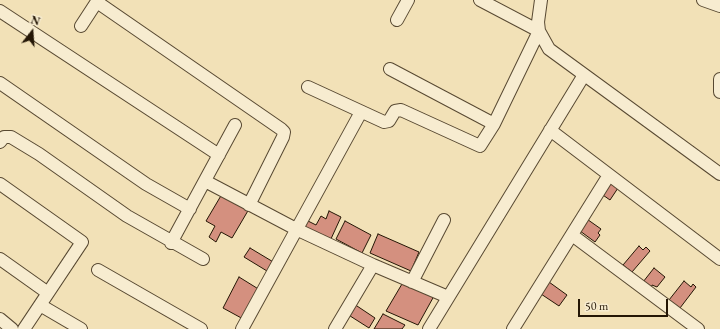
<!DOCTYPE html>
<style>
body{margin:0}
#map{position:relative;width:720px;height:329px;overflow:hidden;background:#f2e1b7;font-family:"EB Garamond",serif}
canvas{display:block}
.north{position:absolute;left:12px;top:12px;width:40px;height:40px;-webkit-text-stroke:3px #f7ecd0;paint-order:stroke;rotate:17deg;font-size:11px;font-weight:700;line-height:16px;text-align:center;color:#241605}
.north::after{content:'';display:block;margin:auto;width:14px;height:18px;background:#241605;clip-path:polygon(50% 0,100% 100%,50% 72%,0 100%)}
.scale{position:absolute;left:578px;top:299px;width:90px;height:18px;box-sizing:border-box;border:2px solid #241605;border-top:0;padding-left:5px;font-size:12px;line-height:14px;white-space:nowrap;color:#241605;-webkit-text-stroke:3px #f7ecd0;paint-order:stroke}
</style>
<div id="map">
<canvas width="720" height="329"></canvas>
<div class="north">N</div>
<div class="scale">50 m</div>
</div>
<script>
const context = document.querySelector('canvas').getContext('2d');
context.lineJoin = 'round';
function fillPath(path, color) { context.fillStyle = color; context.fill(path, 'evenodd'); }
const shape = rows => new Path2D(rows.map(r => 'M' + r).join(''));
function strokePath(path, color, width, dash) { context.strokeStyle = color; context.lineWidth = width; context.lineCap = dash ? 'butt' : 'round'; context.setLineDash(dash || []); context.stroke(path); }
const building = shape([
 [608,181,618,188,610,200,600,193,608,181],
 [222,194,249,209,232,238,221,232,216,242,209,237,215,226,206,221,222,194],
 [329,211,341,217,330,241,300,227,304,219,316,225,321,216,326,219,329,211],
 [584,217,601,229,598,233,600,235,595,242,576,228,584,217],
 [345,221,371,235,362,253,336,239,345,221],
 [378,234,419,252,411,271,370,253,378,234],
 [639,246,643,250,646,247,650,251,632,272,623,265,639,246],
 [250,248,275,263,267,271,244,257,250,248],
 [654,268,665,277,657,287,652,285,651,288,643,282,654,268],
 [239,277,260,290,245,320,223,308,239,277],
 [684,281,691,287,693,284,696,287,680,308,669,300,684,281],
 [549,282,567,295,559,306,541,294,549,282],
 [402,284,434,296,418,325,386,311,402,284],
 [354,304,375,318,369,328,347,314,354,304],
 [383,314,405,325,402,329,374,329,383,314]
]);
const street = shape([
 [541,0,538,22,539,31,549,49,720,174],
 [703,0,720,6],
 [97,2,281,129,284,132,283,137,249,205],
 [0,11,219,155],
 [397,20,408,0],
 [81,26,98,0],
 [390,69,494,124],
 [720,79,720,92],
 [0,83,146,184,190,209],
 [308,87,384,122,389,121,395,111,401,110,480,146,494,124,539,31,480,0],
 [550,130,720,259],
 [0,142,4,137,11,137,39,154,127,216,203,259],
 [205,181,296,229,373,265,448,297],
 [0,184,82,242,24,329],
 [572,235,698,329],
 [171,243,235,125],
 [0,259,48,293],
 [98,270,201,329],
 [412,282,444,220],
 [40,305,81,329],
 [0,319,12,329],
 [242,329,361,112],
 [335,329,373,265],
 [429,329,584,75],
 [513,329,609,175]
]);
fillPath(building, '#d4907f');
strokePath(building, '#241605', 1);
strokePath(street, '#584932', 14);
strokePath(street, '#f7ecd0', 12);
</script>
